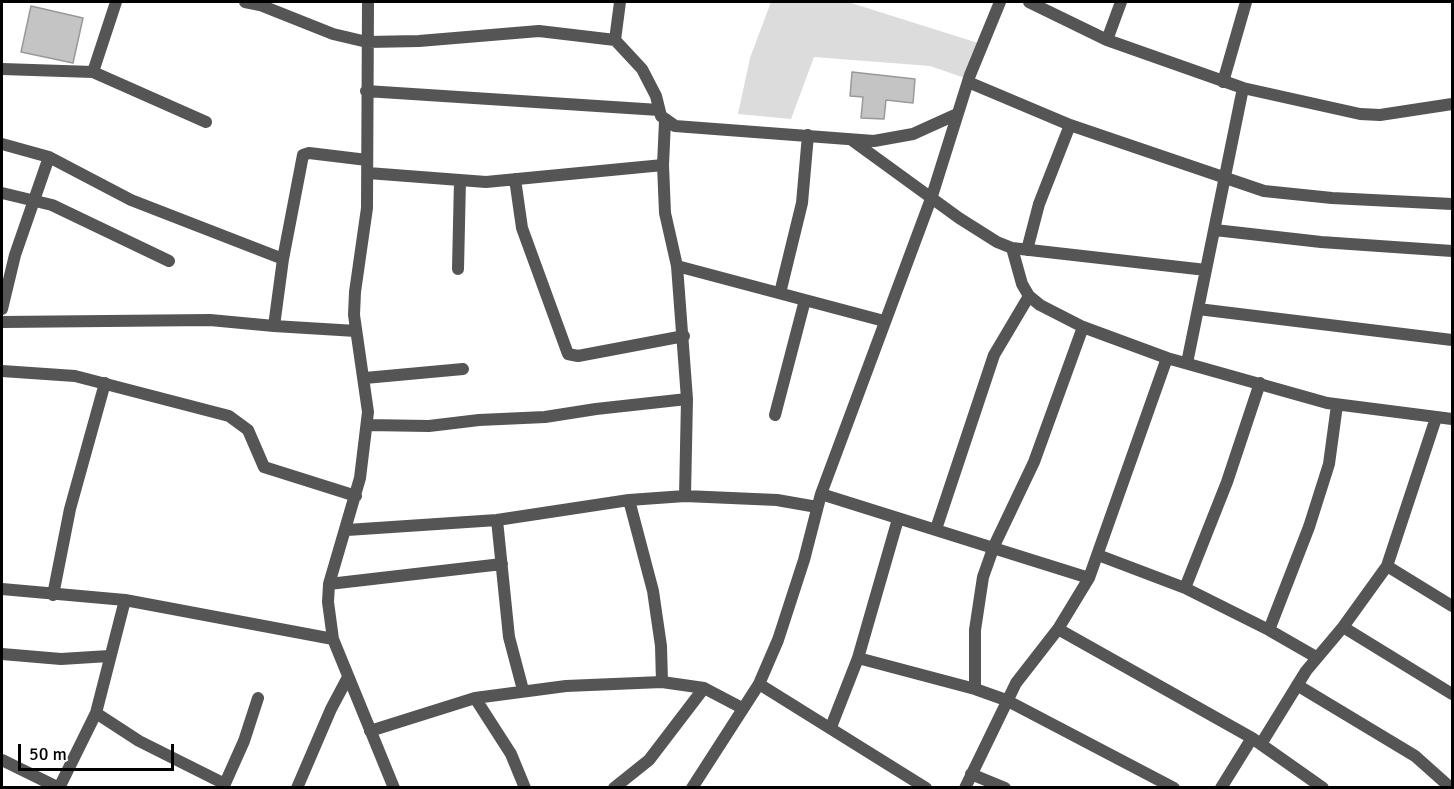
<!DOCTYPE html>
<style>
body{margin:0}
#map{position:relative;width:1454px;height:789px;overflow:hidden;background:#fff;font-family:Signika,sans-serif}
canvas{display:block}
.frame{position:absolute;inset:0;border:3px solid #000;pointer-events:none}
.scale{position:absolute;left:18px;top:744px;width:156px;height:27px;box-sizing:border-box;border:3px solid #000;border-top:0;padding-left:8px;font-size:18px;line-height:21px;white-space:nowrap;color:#000;-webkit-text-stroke:4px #fff;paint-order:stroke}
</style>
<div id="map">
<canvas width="1454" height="789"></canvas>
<div class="frame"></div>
<div class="scale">50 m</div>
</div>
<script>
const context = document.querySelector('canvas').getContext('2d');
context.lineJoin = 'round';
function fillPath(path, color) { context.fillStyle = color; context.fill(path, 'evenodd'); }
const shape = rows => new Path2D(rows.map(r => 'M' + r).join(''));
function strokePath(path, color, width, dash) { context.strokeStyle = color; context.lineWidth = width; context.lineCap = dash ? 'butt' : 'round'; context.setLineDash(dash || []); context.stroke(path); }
const green = shape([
 [771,2,848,2,978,43,965,78,930,66,814,57,791,119,738,114,750,58]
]);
const building = shape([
 [31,6,83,18,73,63,21,52,31,6],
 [852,72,915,79,913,103,886,100,884,119,861,118,863,97,850,96,852,72]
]);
const minor = shape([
 [116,2,93,72,206,122],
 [245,2,260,5,333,34,367,42,419,41,539,31,615,40,642,69,656,96,661,116,675,126,874,141,913,134,955,115],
 [368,2,367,208,355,292,354,315,368,412,360,478,329,584,328,602,333,639,394,788],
 [1029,2,1107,40,1243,88,1360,114,1380,115,1452,104],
 [615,40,620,2],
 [1107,40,1121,2],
 [2,69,93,72],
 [968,82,1070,125,1264,191,1332,198,1452,204],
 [1223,82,1246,2],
 [366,91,659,110],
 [665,121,663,165,665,213,677,266,884,321],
 [853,141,959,218,997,242,1012,248,1022,284,1029,296,1040,305,1083,327,1167,358,1327,403,1452,419],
 [2,144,49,157,131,200,283,259],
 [368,173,486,182,663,165],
 [515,179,522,228,568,354,578,356,684,336],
 [2,193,52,205,169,261],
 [1215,230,1321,242,1452,251],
 [1012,248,1206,270],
 [1027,250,1039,204,1070,125],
 [677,266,687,399,685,496],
 [458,269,460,180],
 [780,293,802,203,808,135],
 [2,309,15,255,49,157],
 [1198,309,1452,340],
 [2,322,210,320,274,326,283,259,303,155,309,153,367,160],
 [274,326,356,331],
 [1187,363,1243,88],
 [2,371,75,376,229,416,248,430,264,467,356,496],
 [365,378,463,369],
 [775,415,805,300],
 [367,425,429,426,479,420,545,417,596,409,687,399],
 [821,494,1089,578,1167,358],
 [629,500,653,591,661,646,662,682],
 [497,520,509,637,523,690],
 [936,529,994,355,1029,296],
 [347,530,497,520,629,500,685,496,777,500,817,507],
 [1098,555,1185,588,1269,630,1316,657],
 [1387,566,1452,606],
 [329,584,502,564],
 [1185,588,1227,482,1260,383],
 [2,589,125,600,333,639],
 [53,595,70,509,105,383],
 [1343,627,1452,694],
 [1058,629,1252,738,1323,788],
 [1269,630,1309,527,1329,464,1337,405],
 [2,654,61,659,109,656],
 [858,658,975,689,1006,700,1174,788],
 [759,684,926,788],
 [1297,685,1415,756,1451,788],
 [975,689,975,630,983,577,994,546,1034,462,1083,327],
 [475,698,511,754,525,788],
 [96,713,139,741,225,784],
 [831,727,858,658,898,519],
 [370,731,475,698,566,686,662,682,704,688,742,708],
 [1261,744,1306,671,1343,627,1387,566,1436,418],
 [2,760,59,788],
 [971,774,1005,788],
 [59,788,96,713,125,600],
 [223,788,244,741,258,698],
 [297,788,331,709,348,677],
 [614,788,649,760,704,688],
 [692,788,759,684,778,640,804,560,821,494,932,196,970,75,1000,2],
 [965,788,1016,683,1058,629,1089,578],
 [1221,788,1252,738]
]);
fillPath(green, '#dcdcdc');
fillPath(building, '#c4c4c4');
strokePath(building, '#999', 1.5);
strokePath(minor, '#555', 12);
</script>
